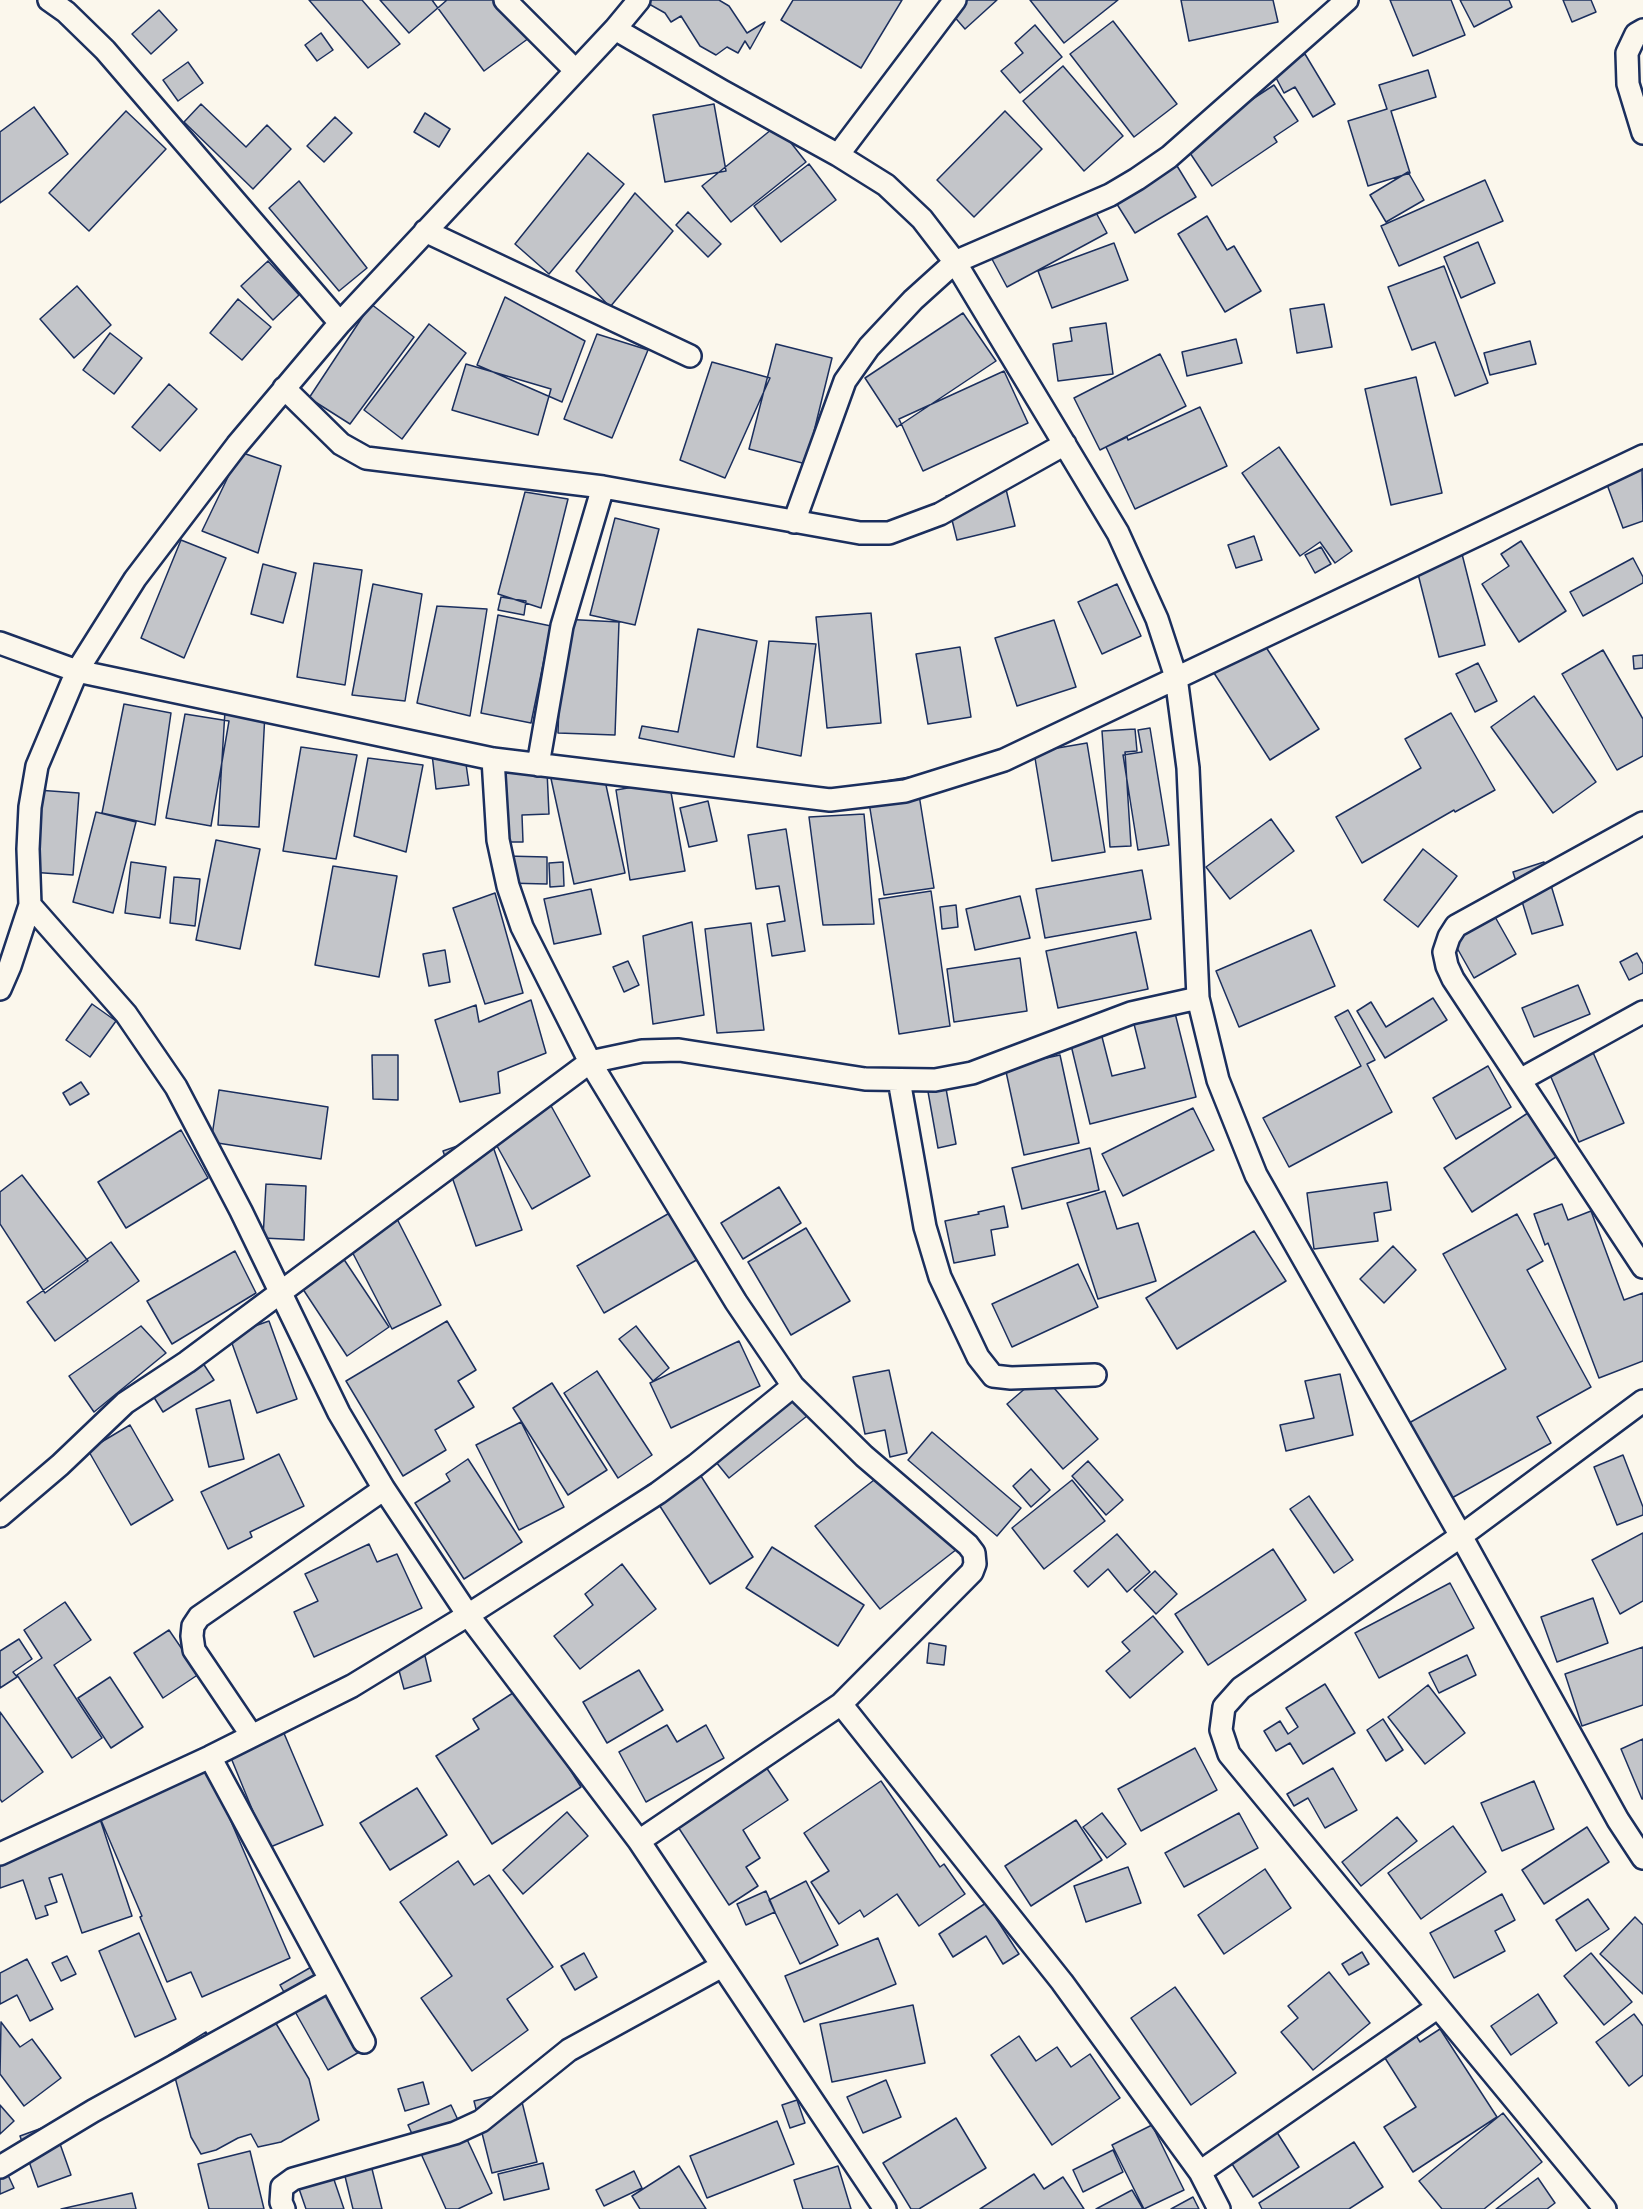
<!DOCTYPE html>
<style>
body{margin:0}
canvas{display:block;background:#fbf7ec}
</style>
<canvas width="1643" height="2209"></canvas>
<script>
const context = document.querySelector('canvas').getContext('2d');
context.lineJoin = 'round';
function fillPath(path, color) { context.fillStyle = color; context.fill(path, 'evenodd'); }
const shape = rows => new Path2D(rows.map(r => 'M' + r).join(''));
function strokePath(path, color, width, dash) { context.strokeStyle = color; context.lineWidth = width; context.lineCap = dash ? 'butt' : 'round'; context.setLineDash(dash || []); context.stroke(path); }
const building = shape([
 [309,0,362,0,400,44,368,68,309,0],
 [380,0,447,0,409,33,380,0],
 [432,0,501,0,529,38,484,71,432,0],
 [642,0,719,0,729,6,747,33,765,22,750,49,745,41,738,53,727,47,716,55,700,46,681,16,671,22,665,13,642,0],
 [793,0,902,0,861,68,781,20,793,0],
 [951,0,997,0,965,29,945,6,951,0],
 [1030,0,1118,0,1064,43,1030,0],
 [1181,0,1273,0,1278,22,1189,41,1181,0],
 [1390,0,1451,0,1465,35,1413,56,1390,0],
 [1460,0,1509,0,1512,7,1474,27,1460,0],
 [1563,0,1591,0,1596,12,1572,22,1563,0],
 [159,10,177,30,151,54,132,34,159,10],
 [1113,21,1177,104,1134,137,1070,54,1113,21],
 [1035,25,1062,57,1020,93,1001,71,1023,53,1015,43,1035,25],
 [321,33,333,50,317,61,305,45,321,33],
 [1305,54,1335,104,1313,117,1295,87,1284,93,1273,72,1305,54],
 [188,62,203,83,178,101,163,80,188,62],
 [1063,66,1123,136,1084,171,1023,101,1063,66],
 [1428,70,1436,97,1391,111,1410,173,1368,186,1348,121,1387,109,1379,85,1428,70],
 [1274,85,1298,121,1274,137,1277,142,1212,186,1184,144,1274,85],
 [201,104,246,147,267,125,291,149,253,189,184,122,201,104],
 [714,104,726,171,665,182,653,115,714,104],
 [34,107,68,154,0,203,0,132,34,107],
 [126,111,166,149,89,231,49,193,126,111],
 [1005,111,1042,149,974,217,937,180,1005,111],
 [425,113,450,129,439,147,414,132,425,113],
 [335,117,352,133,324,162,307,146,335,117],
 [777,125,806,162,731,222,702,186,777,125],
 [588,153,624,184,549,274,515,244,588,153],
 [1171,156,1196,197,1135,233,1110,193,1171,156],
 [809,164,836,200,781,242,754,206,809,164],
 [1408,172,1424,200,1386,222,1370,195,1408,172],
 [1485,180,1503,221,1399,266,1381,226,1485,180],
 [299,181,367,268,339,291,269,208,299,181],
 [635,193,673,231,610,307,576,271,635,193],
 [1086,194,1107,233,1007,287,986,248,1086,194],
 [688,212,721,244,708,257,676,225,688,212],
 [1207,216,1227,250,1234,246,1261,291,1225,312,1178,234,1207,216],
 [1478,242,1495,283,1461,298,1444,257,1478,242],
 [1114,243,1128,280,1052,308,1038,271,1114,243],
 [268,261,299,295,273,320,241,286,268,261],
 [1444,266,1488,383,1455,396,1435,342,1412,350,1388,287,1444,266],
 [77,286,111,325,74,358,40,319,77,286],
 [505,297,585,341,562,402,477,365,505,297],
 [238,299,271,327,242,360,210,333,238,299],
 [371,304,414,337,350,424,309,398,371,304],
 [1324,304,1332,347,1297,353,1290,309,1324,304],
 [963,313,996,361,897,427,865,378,963,313],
 [1106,323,1113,374,1058,381,1053,344,1072,341,1070,328,1106,323],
 [429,324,466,353,402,439,364,410,429,324],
 [110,333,142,358,114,394,83,370,110,333],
 [597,334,648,350,612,438,564,419,597,334],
 [1236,339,1242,363,1187,376,1182,352,1236,339],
 [1530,341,1536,364,1490,375,1484,353,1530,341],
 [776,344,832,358,806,464,749,449,776,344],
 [1160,354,1186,406,1100,450,1074,398,1160,354],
 [712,362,770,378,725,478,680,460,712,362],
 [466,364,551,389,538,435,452,410,466,364],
 [1004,371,1028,423,923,471,899,419,1004,371],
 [1416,377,1442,493,1391,505,1365,389,1416,377],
 [169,384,197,409,160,451,132,427,169,384],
 [1200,407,1227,466,1135,509,1106,447,1127,437,1128,440,1200,407],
 [1279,447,1352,551,1335,563,1320,542,1300,556,1242,473,1279,447],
 [240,452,281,466,258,553,202,531,240,452],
 [1642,466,1643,521,1623,528,1605,479,1642,466],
 [1004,481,1015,526,957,540,946,496,1004,481],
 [525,492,568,499,541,608,498,594,525,492],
 [615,518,659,529,635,625,590,615,615,518],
 [1254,536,1262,560,1236,568,1228,545,1254,536],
 [181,540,226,558,184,658,141,638,181,540],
 [1521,541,1566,611,1519,642,1482,584,1509,566,1501,554,1521,541],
 [1321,547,1331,564,1315,573,1305,555,1321,547],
 [1462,554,1485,645,1439,657,1416,566,1462,554],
 [1633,558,1643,577,1643,583,1583,616,1570,592,1633,558],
 [314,563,362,570,345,685,297,677,314,563],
 [263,564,296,573,283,623,251,614,263,564],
 [373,584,422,594,405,701,352,695,373,584],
 [1117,584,1141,636,1102,654,1078,602,1117,584],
 [501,597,526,601,524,615,498,610,501,597],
 [437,606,487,609,470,716,417,703,437,606],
 [871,613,881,723,827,728,816,617,871,613],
 [498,615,551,626,531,723,481,713,498,615],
 [562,619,619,622,615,735,558,733,562,619],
 [1054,620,1076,687,1017,706,995,638,1054,620],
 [698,629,757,641,734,757,639,738,642,726,678,732,698,629],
 [769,641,816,644,801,756,757,747,769,641],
 [1262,641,1319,729,1270,760,1214,673,1262,641],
 [960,647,971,717,928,724,916,654,960,647],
 [1603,650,1643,719,1643,756,1617,770,1562,674,1603,650],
 [1643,655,1643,668,1634,669,1633,656,1643,655],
 [1478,663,1497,701,1475,712,1456,674,1478,663],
 [1534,696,1596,782,1553,813,1491,727,1534,696],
 [124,704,171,713,155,825,102,813,124,704],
 [225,711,265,713,259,827,218,825,225,711],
 [1451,713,1495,790,1455,812,1454,810,1362,863,1336,817,1421,768,1405,739,1451,713],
 [185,714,229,721,211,826,166,818,185,714],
 [1150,728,1169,845,1138,850,1123,755,1142,752,1138,730,1150,728],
 [1135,729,1137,751,1125,752,1131,846,1110,847,1102,731,1135,729],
 [1087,743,1105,852,1052,861,1034,752,1087,743],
 [301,747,357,755,336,859,283,851,301,747],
 [464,750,469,785,436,789,432,754,464,750],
 [368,758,423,765,406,852,354,836,368,758],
 [601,762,625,873,574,884,550,774,601,762],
 [547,771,549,814,522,815,523,842,505,842,502,773,547,771],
 [916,776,934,888,884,895,866,784,916,776],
 [669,781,685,871,630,880,616,790,669,781],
 [37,790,79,793,73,875,30,872,37,790],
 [708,801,717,841,689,847,680,808,708,801],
 [96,812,136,822,113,913,73,902,96,812],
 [864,814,874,924,823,925,809,817,864,814],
 [1271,819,1294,851,1230,899,1206,867,1271,819],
 [786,829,805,951,772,956,767,924,785,921,779,886,756,889,748,835,786,829],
 [216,840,260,849,240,949,196,940,216,840],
 [1423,849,1457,876,1418,927,1384,900,1423,849],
 [506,856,547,857,547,884,505,883,506,856],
 [131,862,166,867,160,918,125,913,131,862],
 [563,862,564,886,550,887,549,863,563,862],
 [1544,862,1563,925,1532,934,1513,872,1544,862],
 [333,866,397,876,379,977,315,965,333,866],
 [1142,870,1151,919,1045,938,1036,889,1142,870],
 [174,877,200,879,195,926,170,923,174,877],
 [591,889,601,934,554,944,544,899,591,889],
 [931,891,950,1026,899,1034,879,899,931,891],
 [495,893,523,993,485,1004,453,908,495,893],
 [1020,896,1030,938,975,950,966,909,1020,896],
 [956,905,958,927,942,929,940,907,956,905],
 [1490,908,1516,954,1474,978,1448,932,1490,908],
 [692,922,704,1015,653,1024,643,936,692,922],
 [751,923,764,1030,717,1033,705,929,751,923],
 [1311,930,1335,986,1239,1027,1216,971,1311,930],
 [1136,932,1148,989,1058,1008,1046,951,1136,932],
 [445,950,450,982,429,986,423,954,445,950],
 [1637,953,1643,964,1643,973,1629,980,1620,962,1637,953],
 [1020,958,1027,1011,954,1022,947,969,1020,958],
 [628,961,639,985,624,992,613,967,628,961],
 [1578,985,1590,1014,1534,1037,1522,1008,1578,985],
 [1433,998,1447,1020,1385,1058,1357,1011,1371,1002,1386,1027,1433,998],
 [531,1000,546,1053,498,1072,500,1093,460,1102,435,1020,476,1005,479,1022,531,1000],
 [92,1004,116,1021,90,1057,66,1040,92,1004],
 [1174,1009,1196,1097,1090,1124,1070,1041,1101,1033,1112,1076,1145,1068,1133,1020,1174,1009],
 [1348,1010,1375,1060,1367,1064,1392,1112,1289,1167,1263,1118,1361,1066,1335,1017,1348,1010],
 [1588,1041,1624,1123,1579,1142,1544,1061,1588,1041],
 [372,1055,398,1055,398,1100,373,1099,372,1055],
 [1060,1055,1079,1143,1024,1155,1005,1067,1060,1055],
 [1488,1066,1511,1107,1456,1139,1433,1098,1488,1066],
 [81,1082,89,1094,70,1105,63,1093,81,1082],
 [945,1083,956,1144,938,1148,927,1086,945,1083],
 [219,1090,328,1107,321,1159,211,1142,219,1090],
 [545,1095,590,1176,532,1209,487,1128,545,1095],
 [1537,1107,1565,1151,1472,1212,1444,1168,1537,1107],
 [1193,1108,1214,1150,1123,1196,1102,1154,1193,1108],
 [181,1130,208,1178,126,1228,98,1182,181,1130],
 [489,1135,522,1230,476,1246,443,1151,489,1135],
 [1090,1148,1099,1190,1022,1209,1012,1168,1090,1148],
 [22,1175,88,1261,45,1293,0,1224,0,1192,22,1175],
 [1387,1182,1391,1210,1374,1213,1378,1241,1314,1249,1307,1193,1387,1182],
 [266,1184,306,1186,304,1240,263,1238,266,1184],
 [779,1187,801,1223,743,1259,721,1223,779,1187],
 [1105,1191,1117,1229,1138,1223,1156,1281,1098,1299,1067,1203,1105,1191],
 [1562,1204,1568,1220,1591,1211,1624,1300,1643,1293,1643,1361,1599,1378,1548,1243,1545,1245,1534,1214,1562,1204],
 [1004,1206,1008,1227,991,1230,995,1255,954,1263,945,1221,979,1214,978,1212,1004,1206],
 [673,1211,700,1258,604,1313,577,1266,673,1211],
 [394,1213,441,1305,392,1329,345,1238,394,1213],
 [1517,1214,1543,1261,1527,1270,1591,1387,1537,1417,1551,1443,1441,1504,1400,1428,1506,1369,1443,1254,1517,1214],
 [806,1228,850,1301,791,1335,748,1262,806,1228],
 [1254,1231,1286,1281,1177,1349,1146,1298,1254,1231],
 [111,1242,139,1281,55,1341,27,1302,111,1242],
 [333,1243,389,1327,347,1356,291,1271,333,1243],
 [1393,1246,1416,1270,1384,1303,1360,1279,1393,1246],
 [235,1251,256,1293,172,1344,147,1301,235,1251],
 [1078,1264,1098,1307,1012,1347,992,1304,1078,1264],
 [269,1321,297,1399,257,1413,229,1335,269,1321],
 [447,1321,476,1370,458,1381,474,1407,435,1430,446,1450,403,1476,346,1381,447,1321],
 [141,1326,166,1353,94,1412,69,1376,141,1326],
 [636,1326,669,1368,653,1381,619,1339,636,1326],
 [739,1341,760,1386,671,1428,650,1383,739,1341],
 [197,1354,214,1380,163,1412,147,1386,197,1354],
 [889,1370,907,1453,890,1457,885,1430,865,1434,853,1377,889,1370],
 [597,1371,652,1455,618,1478,564,1393,597,1371],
 [1042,1374,1098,1439,1063,1469,1007,1404,1042,1374],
 [1340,1374,1353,1435,1286,1451,1280,1425,1314,1418,1305,1381,1340,1374],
 [552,1383,607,1470,568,1495,513,1408,552,1383],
 [781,1384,807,1416,729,1478,703,1446,781,1384],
 [230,1400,244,1459,209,1467,196,1409,230,1400],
 [521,1422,564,1507,519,1530,476,1445,521,1422],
 [130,1425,173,1500,131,1525,88,1450,130,1425],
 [932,1432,1021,1508,997,1536,908,1460,932,1432],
 [279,1454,304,1506,250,1532,252,1537,228,1549,201,1492,279,1454],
 [1623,1455,1643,1507,1643,1515,1617,1525,1594,1467,1623,1455],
 [468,1459,522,1542,464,1579,415,1503,450,1481,446,1474,468,1459],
 [690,1459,753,1557,710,1584,647,1486,690,1459],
 [1088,1461,1123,1500,1106,1515,1072,1476,1088,1461],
 [892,1466,957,1549,880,1609,815,1526,892,1466],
 [1031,1469,1050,1490,1031,1507,1013,1486,1031,1469],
 [1072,1480,1105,1521,1044,1569,1012,1528,1072,1480],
 [1309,1496,1353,1560,1334,1573,1290,1509,1309,1496],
 [1643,1533,1643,1601,1620,1614,1592,1560,1643,1533],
 [1117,1534,1150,1572,1127,1592,1108,1569,1088,1587,1074,1571,1117,1534],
 [369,1544,377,1562,397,1554,422,1608,314,1657,294,1612,318,1601,305,1574,369,1544],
 [772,1547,864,1605,838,1646,746,1588,772,1547],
 [1273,1549,1306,1600,1208,1665,1175,1614,1273,1549],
 [622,1564,656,1609,580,1669,554,1636,593,1605,585,1594,622,1564],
 [1155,1571,1177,1594,1156,1614,1134,1590,1155,1571],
 [1450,1583,1474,1628,1379,1678,1355,1633,1450,1583],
 [1593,1598,1608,1643,1557,1662,1541,1617,1593,1598],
 [65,1602,91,1640,54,1665,102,1738,72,1758,17,1675,42,1658,24,1630,65,1602],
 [1153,1616,1183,1652,1130,1698,1106,1671,1130,1651,1122,1642,1153,1616],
 [169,1630,199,1674,163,1698,134,1653,169,1630],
 [19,1639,32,1659,13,1672,17,1677,0,1688,0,1651,19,1639],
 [929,1643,946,1646,944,1665,927,1663,929,1643],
 [1643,1647,1643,1705,1582,1726,1565,1674,1643,1647],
 [1467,1655,1476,1675,1439,1693,1429,1673,1467,1655],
 [425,1656,431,1681,404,1689,397,1663,425,1656],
 [639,1670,663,1710,607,1743,583,1702,639,1670],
 [110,1677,143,1727,111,1748,78,1698,110,1677],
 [1325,1684,1355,1733,1303,1764,1290,1743,1276,1751,1264,1731,1280,1721,1288,1734,1298,1727,1286,1708,1325,1684],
 [1428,1685,1465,1733,1425,1764,1388,1717,1428,1685],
 [519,1689,581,1787,492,1844,436,1756,479,1729,473,1719,519,1689],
 [0,1712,43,1772,2,1802,0,1799,0,1712],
 [1383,1719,1403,1750,1386,1761,1367,1730,1383,1719],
 [667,1725,677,1742,706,1725,724,1758,646,1802,619,1752,667,1725],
 [283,1731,323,1825,268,1848,229,1753,283,1731],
 [1643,1739,1643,1799,1642,1799,1621,1749,1643,1739],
 [1195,1748,1217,1790,1141,1831,1118,1789,1195,1748],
 [758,1755,788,1800,743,1830,760,1858,746,1867,758,1886,729,1905,669,1813,758,1755],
 [204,1759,290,1958,202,1997,191,1972,167,1982,140,1917,142,1916,95,1806,204,1759],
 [1333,1768,1357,1810,1325,1828,1308,1798,1294,1806,1287,1794,1333,1768],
 [881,1781,940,1867,944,1864,965,1894,919,1926,897,1894,864,1917,860,1910,839,1924,811,1882,829,1871,804,1833,881,1781],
 [1534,1781,1554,1829,1502,1851,1481,1803,1534,1781],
 [417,1788,447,1835,390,1870,360,1823,417,1788],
 [567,1812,588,1836,523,1894,503,1870,567,1812],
 [1102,1813,1126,1844,1107,1858,1083,1827,1102,1813],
 [1239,1813,1258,1848,1184,1887,1165,1853,1239,1813],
 [99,1816,132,1916,82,1933,62,1874,49,1878,57,1902,45,1906,48,1915,36,1919,23,1880,0,1888,0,1848,99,1816],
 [1397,1817,1417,1841,1361,1886,1342,1862,1397,1817],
 [1076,1820,1102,1860,1031,1906,1005,1866,1076,1820],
 [1453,1826,1486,1872,1421,1919,1388,1873,1453,1826],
 [1587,1827,1609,1862,1544,1904,1522,1870,1587,1827],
 [458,1861,474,1885,489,1875,553,1967,507,1999,528,2030,472,2071,421,1998,452,1976,400,1902,458,1861],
 [1128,1867,1141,1903,1086,1922,1074,1886,1128,1867],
 [1265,1869,1291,1908,1224,1954,1198,1915,1265,1869],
 [806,1881,838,1945,800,1964,769,1900,806,1881],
 [766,1891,775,1912,746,1925,737,1904,766,1891],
 [1502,1894,1515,1920,1495,1931,1505,1951,1454,1978,1430,1933,1502,1894],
 [1588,1899,1609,1929,1576,1951,1556,1920,1588,1899],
 [986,1903,1019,1954,1003,1964,986,1936,953,1957,939,1934,986,1903],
 [1635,1917,1643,1925,1643,1994,1600,1954,1635,1917],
 [139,1933,176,2019,135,2037,99,1951,139,1933],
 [878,1938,896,1984,804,2022,785,1976,878,1938],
 [1362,1952,1369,1964,1349,1975,1342,1964,1362,1952],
 [584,1953,597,1977,575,1990,561,1966,584,1953],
 [1591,1953,1632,2002,1604,2025,1564,1976,1591,1953],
 [67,1956,76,1974,61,1981,52,1963,67,1956],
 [27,1959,53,2009,30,2021,17,1995,0,2004,0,1973,27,1959],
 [320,1962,368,2047,328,2070,280,1985,320,1962],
 [1329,1972,1370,2023,1313,2070,1281,2032,1298,2018,1288,2006,1329,1972],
 [1175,1987,1236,2073,1191,2105,1131,2018,1175,1987],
 [1538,1994,1557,2023,1511,2055,1491,2026,1538,1994],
 [913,2005,925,2063,832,2082,820,2024,913,2005],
 [1634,2014,1643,2026,1643,2075,1629,2086,1596,2042,1634,2014],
 [271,2015,309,2079,319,2120,281,2142,258,2147,251,2134,238,2138,216,2150,201,2154,191,2137,169,2055,206,2032,214,2045,271,2015],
 [1,2022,20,2047,32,2039,61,2078,24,2106,0,2074,1,2022],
 [1410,2026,1420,2042,1440,2029,1497,2117,1413,2172,1384,2127,1416,2107,1378,2047,1410,2026],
 [1019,2036,1036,2061,1057,2047,1071,2067,1090,2054,1120,2098,1052,2145,991,2055,1019,2036],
 [886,2080,901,2117,863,2133,847,2097,886,2080],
 [423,2082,429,2104,405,2111,398,2089,423,2082],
 [519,2090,537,2162,492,2173,474,2101,519,2090],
 [797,2100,805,2123,790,2128,782,2105,797,2100],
 [0,2105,14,2121,0,2134,0,2105],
 [451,2105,492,2193,458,2209,446,2209,408,2125,451,2105],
 [1503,2113,1542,2162,1484,2209,1442,2209,1419,2181,1503,2113],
 [956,2118,986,2168,919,2209,911,2209,883,2163,956,2118],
 [777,2121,794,2164,707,2198,690,2156,777,2121],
 [53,2124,71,2175,38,2187,20,2136,53,2124],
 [1152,2125,1184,2190,1144,2209,1112,2145,1152,2125],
 [1273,2126,1299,2167,1253,2197,1227,2156,1273,2126],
 [1354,2142,1383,2187,1349,2209,1262,2209,1259,2203,1354,2142],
 [1113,2150,1123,2172,1083,2192,1073,2170,1113,2150],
 [250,2151,264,2209,209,2209,198,2164,250,2151],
 [369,2157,382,2209,353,2209,342,2164,369,2157],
 [0,2158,14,2188,0,2194,0,2158],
 [543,2163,549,2189,504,2200,498,2174,543,2163],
 [679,2166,706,2209,640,2209,632,2196,679,2166],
 [838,2166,851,2209,803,2209,794,2180,838,2166],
 [330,2168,344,2209,306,2209,296,2180,330,2168],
 [634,2171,642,2188,604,2206,596,2190,634,2171],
 [1034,2174,1044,2189,1063,2177,1084,2209,980,2209,1034,2174],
 [1538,2178,1555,2203,1547,2209,1496,2209,1538,2178],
 [1132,2190,1143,2209,1096,2209,1132,2190],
 [132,2193,136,2209,61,2209,132,2193],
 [1193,2197,1199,2209,1171,2209,1193,2197]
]);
const street = shape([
 [49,0,66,12,105,50,340,323],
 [505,0,575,70],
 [615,29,722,91,838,155,886,185,922,219,955,262,1118,533,1157,619,1176,677,1188,768,1198,998,1218,1080,1256,1175,1461,1536,1618,1820,1643,1858],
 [1643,30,1636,34,1627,53,1628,84,1643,133],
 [838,155,955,0],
 [425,231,690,356],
 [284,388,341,444,366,458,603,487,860,533,889,533,940,514,1065,444],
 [794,522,845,381,869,347,913,300,955,262,1110,195,1137,179,1169,157,1347,0],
 [0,643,77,671,493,759,830,800,905,791,1004,760,1643,456],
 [493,759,498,840,508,886,522,927,590,1062,736,1302,793,1386,864,1456,968,1545,974,1553,975,1564,972,1572,841,1704,639,1841],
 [538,765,562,626,603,487],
 [1643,823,1456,926,1449,937,1444,952,1447,966,1453,979,1643,1267],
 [30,905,126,1014,176,1087,241,1211,339,1413,384,1489,468,1615,639,1841,885,2209],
 [0,989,10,966,30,905,28,849,30,807,37,766,77,671,135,579,237,445,340,323,615,29,639,0],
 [899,1080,925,1227,940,1277,978,1357,993,1376,1011,1378,1095,1375],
 [1520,1080,1643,1012],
 [0,1516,60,1465,125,1403,187,1362,590,1062,642,1051,679,1050,865,1079,935,1080,972,1073,1131,1013,1198,998],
 [841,1704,1062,1982,1200,2172,1219,2209],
 [252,1736,194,1650,192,1636,193,1626,199,1617,384,1489],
 [210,1757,364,2042],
 [0,1854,210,1757,352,1686,468,1615,658,1493,696,1465,793,1386],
 [0,2167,93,2111,330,1980],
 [1200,2172,1438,2007],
 [284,2209,281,2202,282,2187,293,2179,455,2133,481,2121,569,2050,722,1966],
 [1605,2209,1229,1754,1221,1730,1224,1707,1241,1688,1461,1536,1643,1401]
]);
fillPath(building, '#c3c5c9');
strokePath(building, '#1b2f5e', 1.5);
strokePath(street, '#1b2f5e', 26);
strokePath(street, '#fbf7ec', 21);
</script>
